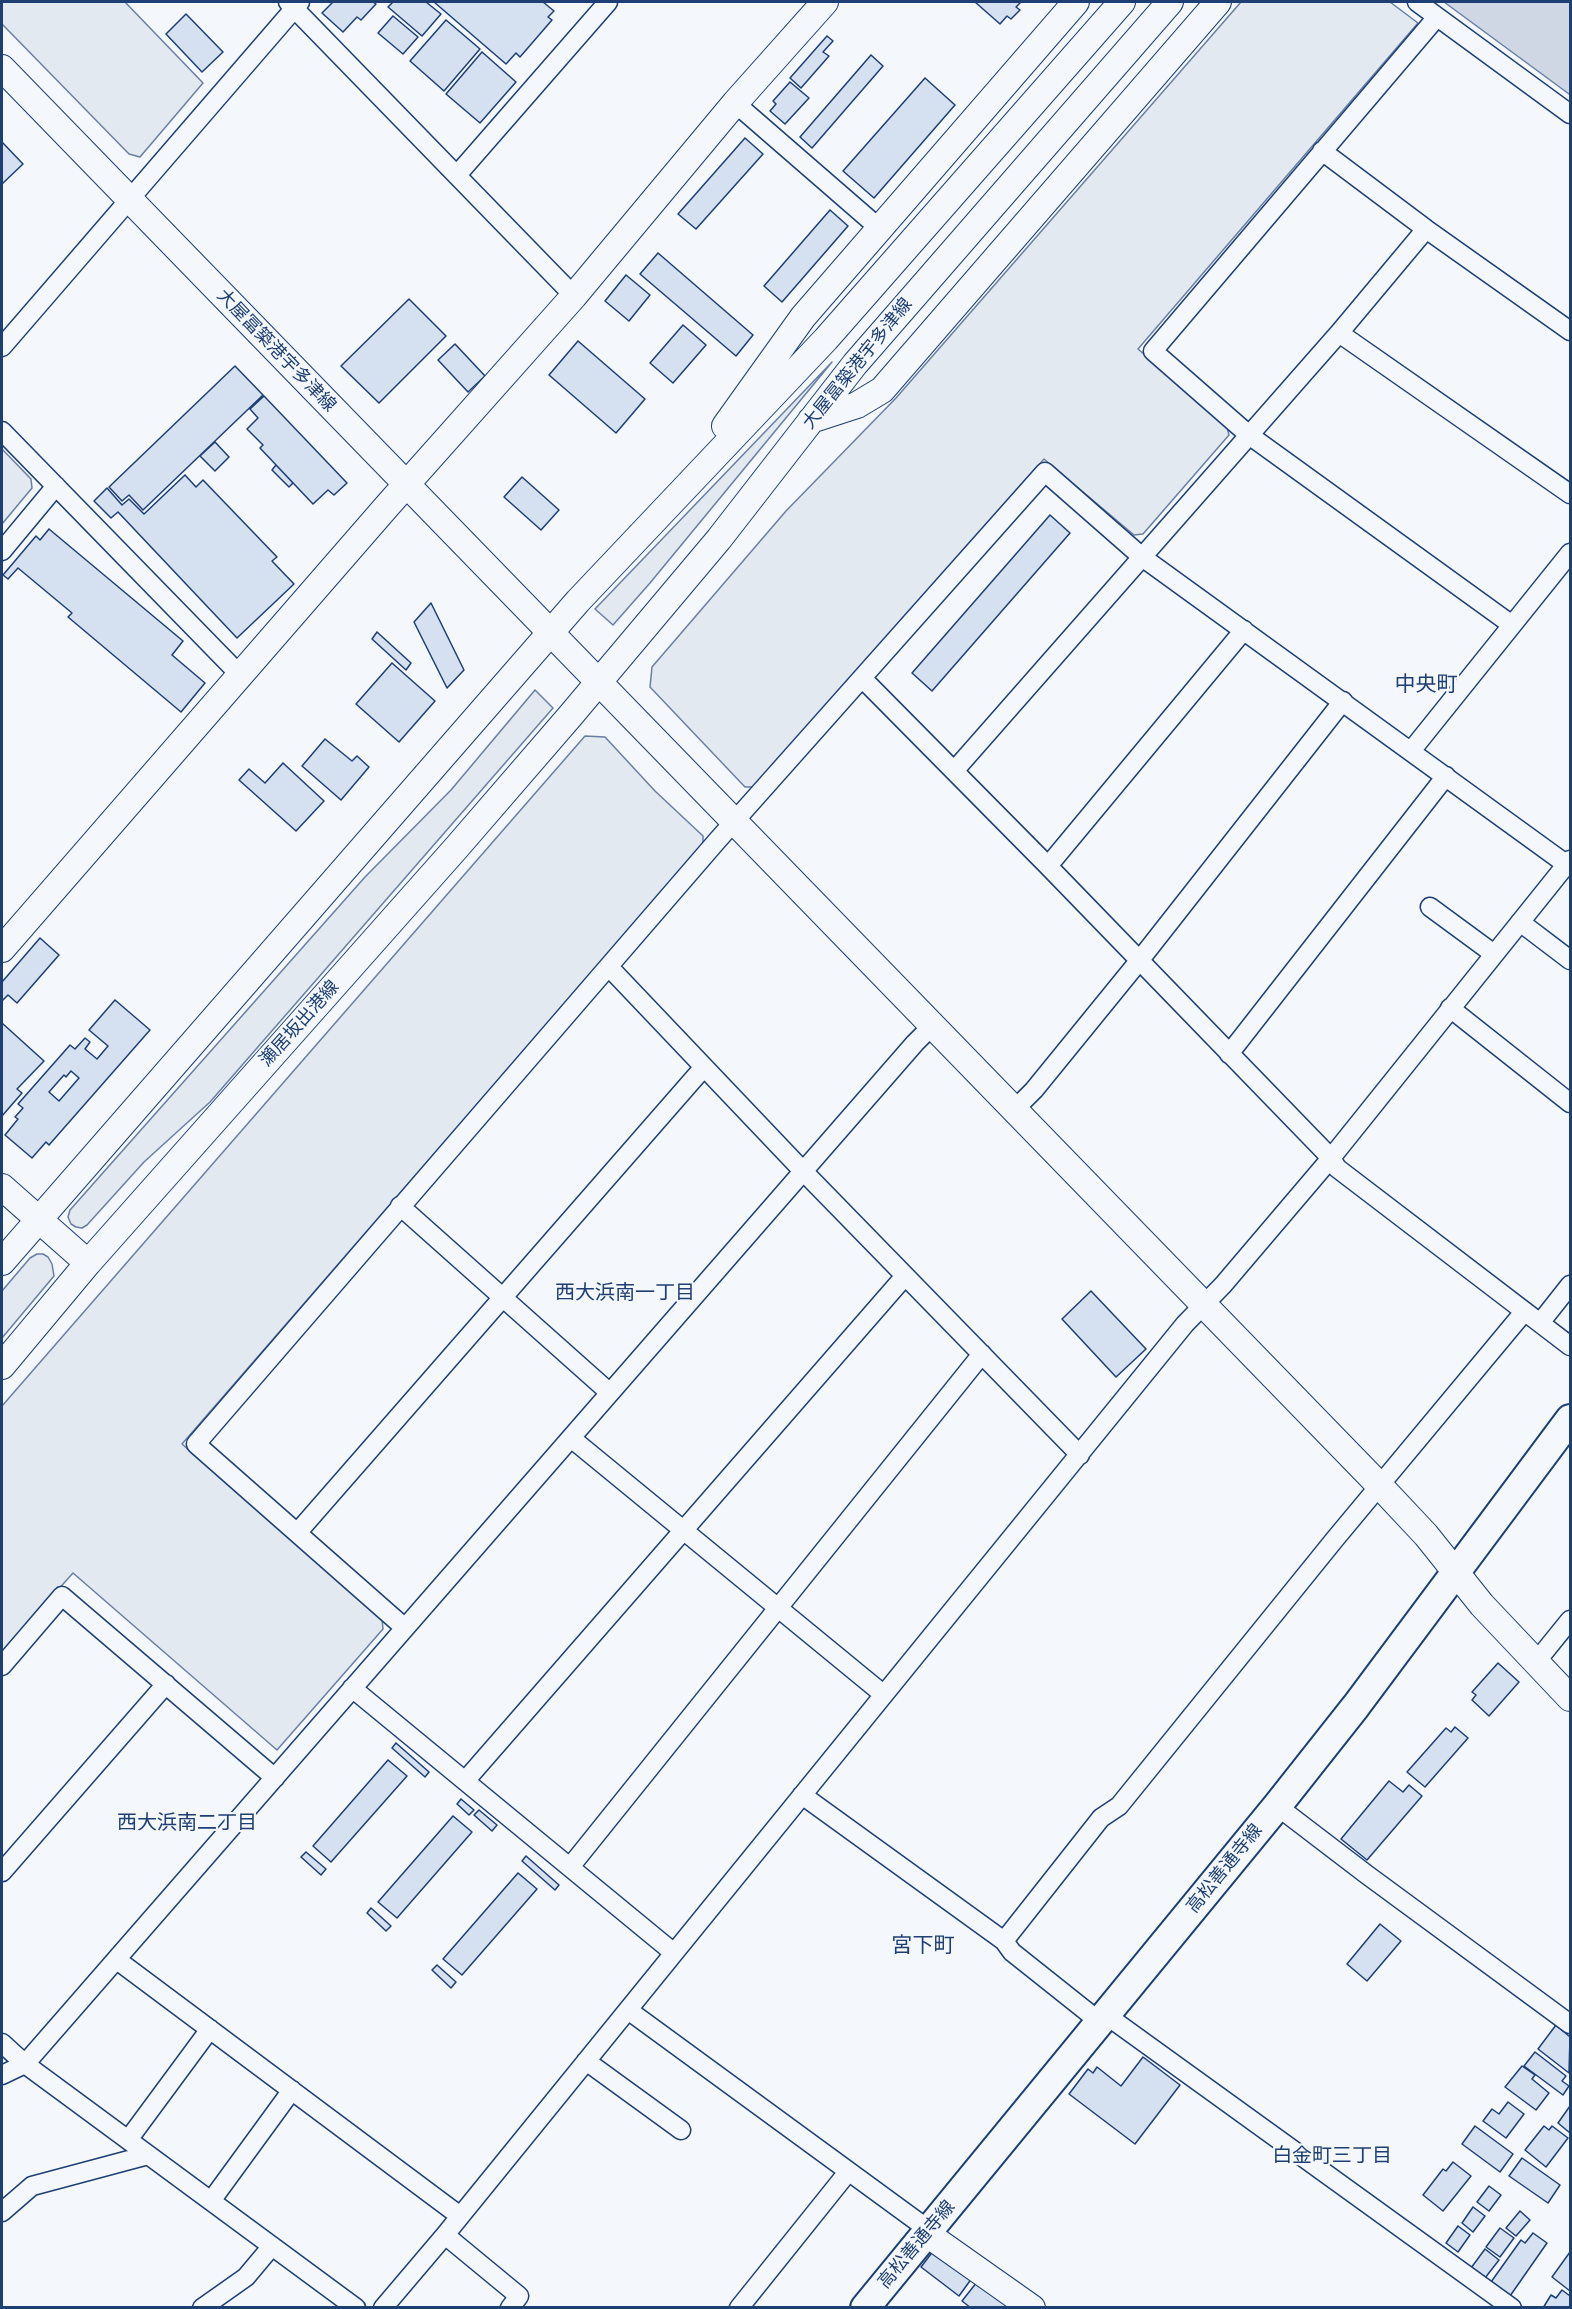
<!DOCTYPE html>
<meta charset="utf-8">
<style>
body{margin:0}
#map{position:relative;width:1572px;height:2309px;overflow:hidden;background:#f4f7fb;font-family:"Varela Round",sans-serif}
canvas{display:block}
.frame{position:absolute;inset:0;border:3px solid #1d3f73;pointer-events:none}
</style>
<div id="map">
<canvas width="1572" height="2309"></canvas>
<div class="frame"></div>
</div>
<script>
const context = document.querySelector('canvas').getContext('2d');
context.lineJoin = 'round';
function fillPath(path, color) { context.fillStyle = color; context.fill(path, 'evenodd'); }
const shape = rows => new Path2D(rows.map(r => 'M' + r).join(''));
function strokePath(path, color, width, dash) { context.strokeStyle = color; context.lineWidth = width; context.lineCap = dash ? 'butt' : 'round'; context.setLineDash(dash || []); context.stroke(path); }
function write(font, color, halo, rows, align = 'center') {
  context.font = font + ' "Varela Round","Noto Sans JP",sans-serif'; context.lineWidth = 4.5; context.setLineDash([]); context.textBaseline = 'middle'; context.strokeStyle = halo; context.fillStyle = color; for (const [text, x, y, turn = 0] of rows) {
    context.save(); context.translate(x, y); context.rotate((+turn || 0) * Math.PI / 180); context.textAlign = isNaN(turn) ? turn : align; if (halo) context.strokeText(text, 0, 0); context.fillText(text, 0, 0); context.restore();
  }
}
const green = shape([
 [3,2,125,2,203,83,140,157,129,154,2,24,2,3,3,2],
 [1241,2,1390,2,1418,23,1138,349,1227,427,1229,435,1143,534,1134,535,1044,459,754,787,745,787,650,687,652,667,786,511,896,398,1241,2],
 [832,362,650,583,613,625,595,609,832,362],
 [2,449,31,479,32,488,2,524,2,449],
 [535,690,553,708,210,1102,144,1162,87,1225,82,1228,76,1227,71,1224,68,1217,70,1210,365,877,451,790,535,690],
 [585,736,605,737,655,791,703,836,703,844,182,1444,382,1619,383,1629,277,1750,73,1573,2,1652,2,1406,585,736],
 [37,1254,43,1254,48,1257,52,1264,54,1276,2,1338,2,1291,30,1258,37,1254]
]);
const water = shape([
 [1444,2,1570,2,1570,93,1569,94,1444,2]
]);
const building = shape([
 [333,2,373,2,376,4,361,20,357,17,343,32,322,13,333,2],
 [393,2,426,2,441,14,422,36,388,7,393,2],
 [434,2,543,2,554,11,548,17,552,20,520,57,516,53,506,64,434,2],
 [975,2,1021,2,1016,7,1020,10,1011,19,1007,16,1000,24,975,2],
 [186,14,223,52,202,72,166,34,186,14],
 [393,16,418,37,403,54,378,33,393,16],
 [446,20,480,49,444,91,410,61,446,20],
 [827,36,833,41,823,52,829,56,801,88,790,78,827,36],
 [482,52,516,82,480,123,446,94,482,52],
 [871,55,883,66,812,148,800,137,871,55],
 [925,78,955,105,874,198,843,171,925,78],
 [790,82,809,98,785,124,770,111,776,104,773,101,790,82],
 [745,138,763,154,696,229,678,214,745,138],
 [2,142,23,164,2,184,2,142],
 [830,210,848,226,782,302,764,286,830,210],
 [658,253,753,335,736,356,640,274,658,253],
 [626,275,650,295,629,321,605,301,626,275],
 [409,299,446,336,379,403,341,366,409,299],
 [683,325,706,345,673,383,650,363,683,325],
 [578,341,645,399,616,433,549,375,578,341],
 [455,344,485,376,468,392,438,360,455,344],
 [235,366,263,395,143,510,129,495,122,501,109,487,235,366],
 [264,396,347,483,334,495,328,490,313,504,260,448,263,445,247,429,258,418,250,409,264,396],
 [215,442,229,457,215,471,200,456,215,442],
 [276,465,293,483,289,487,272,470,276,465],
 [185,475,196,487,203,480,277,557,272,561,294,584,237,638,118,512,111,518,94,501,107,488,122,505,129,499,144,514,185,475],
 [522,477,559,510,541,530,504,497,522,477],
 [1050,515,1070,533,932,691,912,673,1050,515],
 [49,529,183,641,172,655,205,683,181,712,68,617,72,613,18,568,8,579,3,575,36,536,40,540,49,529],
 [431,603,464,670,447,688,414,622,431,603],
 [377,632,411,663,406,670,372,639,377,632],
 [392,663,435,701,399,742,356,704,392,663],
 [325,739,352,761,357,756,369,767,341,800,302,766,325,739],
 [283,763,324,801,296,831,239,780,249,769,265,783,283,763],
 [40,938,59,955,17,1003,8,995,2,1001,2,982,40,938],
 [115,1000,150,1030,49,1145,46,1142,32,1158,5,1135,18,1119,15,1117,23,1108,18,1104,70,1045,75,1049,85,1038,90,1042,85,1049,97,1059,108,1046,89,1030,115,1000],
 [71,1071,79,1078,59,1101,49,1092,64,1075,66,1077,71,1071],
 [2,1023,44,1061,17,1089,22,1093,2,1116,2,1023],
 [1091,1291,1146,1349,1116,1377,1062,1319,1091,1291],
 [1498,1663,1519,1682,1489,1716,1472,1700,1476,1695,1472,1692,1498,1663],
 [1455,1727,1468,1738,1425,1787,1407,1772,1446,1728,1451,1732,1455,1727],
 [396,1743,429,1772,425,1777,392,1748,396,1743],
 [388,1760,407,1776,331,1862,313,1846,388,1760],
 [1389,1781,1403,1792,1409,1785,1422,1796,1367,1860,1341,1839,1389,1781],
 [461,1799,474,1810,469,1815,457,1804,461,1799],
 [479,1810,497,1825,492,1831,474,1815,479,1810],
 [453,1816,472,1832,397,1918,378,1902,453,1816],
 [306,1852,326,1869,321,1875,301,1857,306,1852],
 [526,1856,559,1885,555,1890,522,1861,526,1856],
 [518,1873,537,1889,462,1975,443,1959,518,1873],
 [371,1908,391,1926,386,1931,367,1913,371,1908],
 [1380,1924,1401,1941,1367,1981,1347,1964,1380,1924],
 [437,1965,456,1982,451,1988,432,1970,437,1965],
 [1556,2025,1570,2037,1569,2073,1538,2049,1556,2025],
 [1535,2052,1566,2076,1562,2081,1569,2086,1563,2095,1524,2066,1535,2052],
 [1143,2057,1180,2085,1135,2144,1069,2094,1088,2069,1093,2073,1097,2067,1121,2086,1143,2057],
 [1522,2066,1535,2075,1532,2079,1549,2093,1536,2110,1505,2087,1522,2066],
 [1508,2102,1524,2114,1506,2138,1483,2121,1492,2109,1499,2114,1508,2102],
 [1570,2106,1570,2133,1558,2123,1570,2106],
 [1475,2126,1513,2154,1500,2172,1462,2144,1475,2126],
 [1544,2126,1549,2130,1552,2126,1568,2138,1546,2167,1525,2150,1544,2126],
 [1522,2158,1560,2185,1548,2203,1509,2176,1522,2158],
 [1453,2162,1471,2176,1443,2211,1423,2195,1443,2169,1446,2171,1453,2162],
 [1489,2186,1501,2195,1489,2211,1477,2202,1489,2186],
 [1473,2207,1485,2216,1473,2232,1462,2223,1473,2207],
 [1520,2211,1530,2220,1516,2236,1506,2228,1520,2211],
 [1458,2226,1470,2235,1458,2252,1446,2243,1458,2226],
 [1500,2228,1514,2238,1500,2257,1486,2247,1500,2228],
 [1533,2233,1547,2243,1510,2296,1491,2282,1521,2240,1525,2243,1533,2233],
 [1485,2249,1499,2260,1485,2278,1471,2268,1485,2249],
 [934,2250,972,2278,959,2296,921,2267,934,2250],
 [1570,2252,1570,2291,1552,2277,1570,2252],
 [977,2282,1012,2308,971,2308,962,2301,977,2282],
 [1562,2290,1570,2296,1570,2308,1543,2308,1551,2295,1556,2298,1562,2290]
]);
const street = shape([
 [288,2,574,296],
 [1417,2,1570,114],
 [1437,17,1153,351,1249,435,1512,625],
 [735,103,879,228],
 [1322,151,1426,229,1570,331],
 [457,175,608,2],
 [1339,333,1570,494],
 [2,347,300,2],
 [2,431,240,675],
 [2,551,56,486],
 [862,678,1048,866,1331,1158,1337,1168,1570,1346],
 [1411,751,1570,553],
 [954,771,1339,333,1426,229],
 [1048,866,1244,630],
 [1430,907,1494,954],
 [1520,922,1570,960],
 [609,967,803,1171,1080,1455],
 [1450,1008,1570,1103],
 [1229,1054,1446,776],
 [1015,1109,1034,1090,1139,961,1343,701],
 [400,1206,610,1393],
 [1540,1323,1570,1285],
 [571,1438,883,1694],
 [297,1533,704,1067],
 [405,1628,196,1444,716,842,1045,472,1142,557,1570,867],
 [1536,1662,1570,1620],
 [2,1666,62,1596,275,1778],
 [352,1688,674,1953],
 [465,1781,905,1276],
 [802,1795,1004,1941,1012,1952,1100,2022],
 [1277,1806,1366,1874,1570,2024],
 [570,1867,982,1354],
 [2,1872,166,1684],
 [1004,1941,1101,1818,1119,1806,1335,1539,1524,1312],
 [117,1960,460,2216],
 [628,2010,918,2222,929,2232],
 [1106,2015,1512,2308],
 [2,2043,25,2064,356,2308],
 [586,2061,681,2130],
 [2,2075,25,2064,915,1043,932,1026],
 [128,2140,210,2029],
 [211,2201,292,2090],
 [2,2212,32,2186,148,2155],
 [445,2235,519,2296,510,2308],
 [202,2308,246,2277,272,2246],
 [383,2308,445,2235,1185,1324,1223,1285,1331,1158,1570,860],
 [739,2308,848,2172]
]);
const secondary = shape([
 [2,68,1380,1486,1426,1535,1482,1605,1570,1698],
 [811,420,857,405,882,390,1218,2],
 [725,426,803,317,1076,2],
 [2,949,388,505,574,296,735,103,825,2],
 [2,1187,88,1263],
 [2,1262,578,601,826,339,1122,2],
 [2,1366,88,1263,457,847,571,715,719,539,855,364,1170,2],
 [929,2232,937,2241,1032,2308]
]);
const primary = shape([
 [865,2308,1277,1806,1356,1706,1570,1419]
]);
const streetNames = [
 ["大屋冨築港宇多津線",276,351,46],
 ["大屋冨築港宇多津線",858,364,-51],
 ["瀬居坂出港線",300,1024,-48],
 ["高松善通寺線",1225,1869,-51],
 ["高松善通寺線",917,2245,-50]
];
const neighbourhoodNames = [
 ["西大浜南一丁目",625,1294],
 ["西大浜南二丁目",187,1824],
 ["白金町三丁目",1332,2157]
];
const quarterNames = [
 ["中央町",1426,685],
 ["宮下町",923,1946]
];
fillPath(green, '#e3e9f0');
strokePath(green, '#687fa3', 1.5);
fillPath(water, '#cfd7e4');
strokePath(water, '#687fa3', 1.5);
fillPath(building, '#d5e0f0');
strokePath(building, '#1d3f73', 1.5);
strokePath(street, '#1d3f73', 21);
strokePath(secondary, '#1d3f73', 28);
strokePath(primary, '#1d3f73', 32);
strokePath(street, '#f4f7fb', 18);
strokePath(secondary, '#f4f7fb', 26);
strokePath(primary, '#f4f7fb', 28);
write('18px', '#1d3f73', '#f4f7fb', streetNames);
write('20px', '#1d3f73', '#f4f7fb', neighbourhoodNames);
write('21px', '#1d3f73', '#f4f7fb', quarterNames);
</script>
